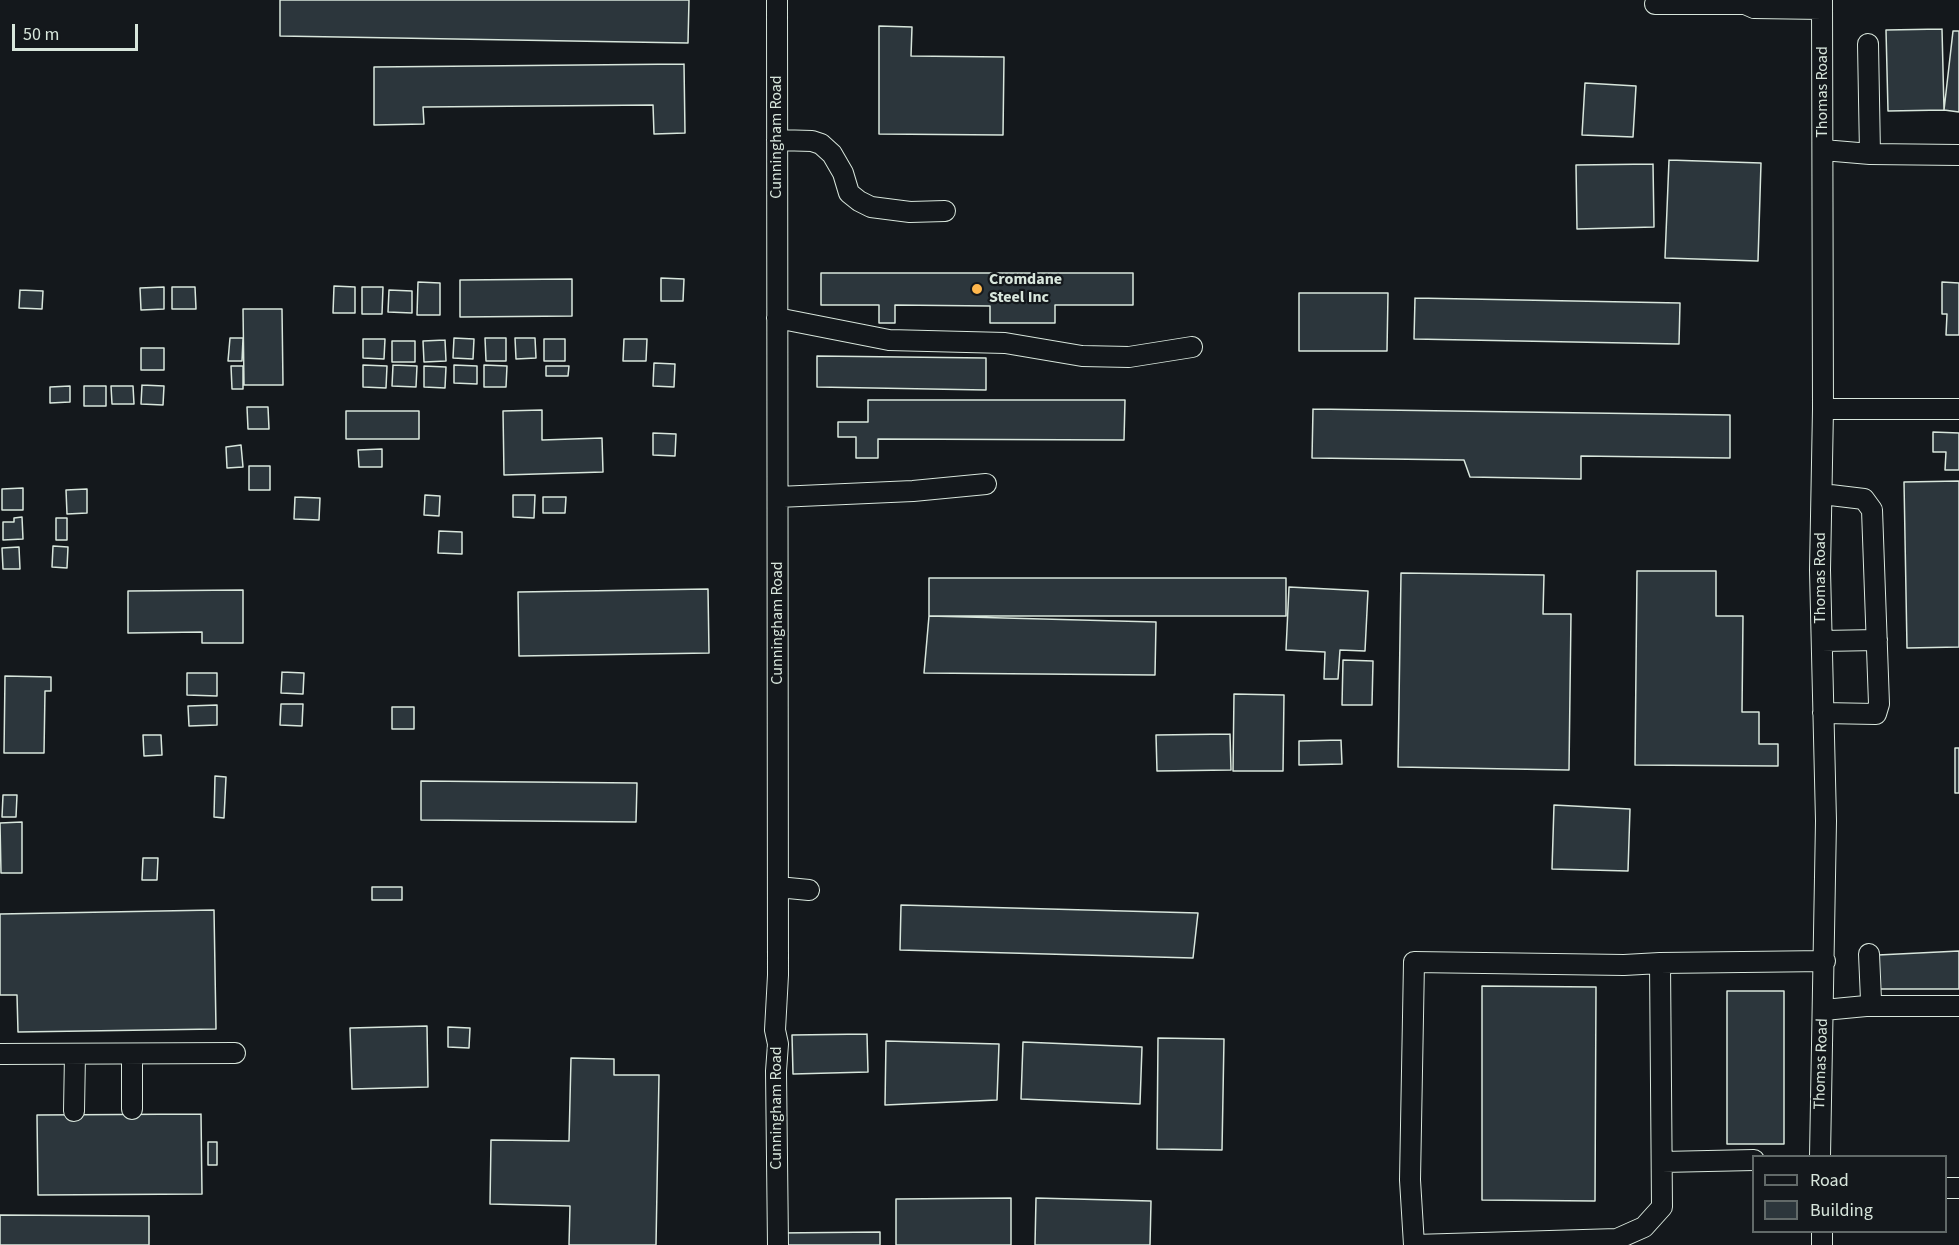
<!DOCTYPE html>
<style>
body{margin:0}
#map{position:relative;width:1959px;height:1245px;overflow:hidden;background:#14181c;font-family:"Source Sans 3",sans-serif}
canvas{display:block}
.legend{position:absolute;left:1752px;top:1155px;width:195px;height:78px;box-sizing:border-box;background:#14181c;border:2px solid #626a69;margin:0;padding:8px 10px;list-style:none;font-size:18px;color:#d8e6dc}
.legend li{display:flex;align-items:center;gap:12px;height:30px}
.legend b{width:30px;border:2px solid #626a69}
.scale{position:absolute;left:12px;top:24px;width:126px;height:27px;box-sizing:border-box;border:3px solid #d8e6dc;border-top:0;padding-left:8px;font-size:18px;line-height:21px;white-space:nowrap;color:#d8e6dc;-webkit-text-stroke:4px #14181c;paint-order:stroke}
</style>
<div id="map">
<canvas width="1959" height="1245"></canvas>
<ul class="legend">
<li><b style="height:8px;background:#14181c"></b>Road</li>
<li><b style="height:16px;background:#2c363c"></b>Building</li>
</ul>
<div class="scale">50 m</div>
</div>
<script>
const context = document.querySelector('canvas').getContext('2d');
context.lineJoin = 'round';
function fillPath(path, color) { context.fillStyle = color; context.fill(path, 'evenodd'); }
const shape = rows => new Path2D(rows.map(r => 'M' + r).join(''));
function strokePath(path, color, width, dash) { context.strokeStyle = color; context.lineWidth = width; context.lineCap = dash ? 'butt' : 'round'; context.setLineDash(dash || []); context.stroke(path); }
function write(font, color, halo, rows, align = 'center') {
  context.font = font + ' "Source Sans 3",sans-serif'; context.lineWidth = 4.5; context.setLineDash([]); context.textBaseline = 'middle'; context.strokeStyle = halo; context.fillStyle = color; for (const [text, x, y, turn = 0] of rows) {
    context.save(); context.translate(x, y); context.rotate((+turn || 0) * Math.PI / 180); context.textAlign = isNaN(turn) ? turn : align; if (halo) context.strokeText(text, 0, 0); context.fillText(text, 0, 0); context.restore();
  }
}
const building = shape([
 [280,0,689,0,688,43,280,36,280,0],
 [879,26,912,27,911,56,1004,57,1003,135,879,134,879,26],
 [1942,29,1944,110,1888,111,1886,30,1942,29],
 [1953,31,1959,31,1959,112,1944,110,1953,31],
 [684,64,685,133,654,134,653,105,423,107,424,124,374,125,374,67,684,64],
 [1585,83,1636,86,1633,137,1582,135,1585,83],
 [1669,160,1761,163,1758,261,1665,258,1669,160],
 [1653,164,1654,227,1577,229,1576,165,1653,164],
 [821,273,1133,273,1133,305,1055,305,1055,323,990,323,990,306,895,305,895,323,879,323,879,305,821,305,821,273],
 [661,278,684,279,683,301,661,301,661,278],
 [572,279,572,316,460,317,460,280,572,279],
 [418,282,440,283,440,315,417,315,418,282],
 [1942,282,1959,283,1959,335,1946,335,1947,314,1942,314,1942,282],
 [334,286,355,287,355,313,333,313,334,286],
 [164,287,164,309,141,310,140,288,164,287],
 [172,287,195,287,196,309,172,309,172,287],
 [362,287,383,287,382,314,362,314,362,287],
 [20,290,43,291,42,309,19,308,20,290],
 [389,290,412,291,412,313,388,312,389,290],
 [1299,293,1388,293,1387,351,1299,351,1299,293],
 [1415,298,1680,303,1679,344,1414,339,1415,298],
 [243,309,282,309,283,385,244,385,243,309],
 [230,338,243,338,242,361,228,361,230,338],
 [454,338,474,339,473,359,453,358,454,338],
 [485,338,506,338,506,361,486,361,485,338],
 [515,338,535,338,536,358,516,359,515,338],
 [363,339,385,339,384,359,363,358,363,339],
 [544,339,565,339,565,361,544,361,544,339],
 [624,339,647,339,646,361,623,361,624,339],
 [445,340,446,361,424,362,423,341,445,340],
 [392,341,415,341,415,362,392,362,392,341],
 [141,348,164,348,164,370,141,370,141,348],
 [817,356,986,358,986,390,817,387,817,356],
 [654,363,675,364,674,387,653,386,654,363],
 [363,365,387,366,386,388,363,387,363,365],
 [393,365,417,366,416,387,392,386,393,365],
 [454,365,477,366,477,384,454,383,454,365],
 [484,365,507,366,506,387,484,387,484,365],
 [231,366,243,366,243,389,232,389,231,366],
 [424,366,446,367,445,388,424,387,424,366],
 [546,366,569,366,568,376,546,376,546,366],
 [142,385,164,386,163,405,141,404,142,385],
 [70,386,70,402,50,403,50,387,70,386],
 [84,386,106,386,106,406,84,406,84,386],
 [111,386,133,386,134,404,112,404,111,386],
 [868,400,1125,400,1124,440,878,439,878,458,856,458,856,437,838,437,838,422,868,422,868,400],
 [247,407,268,407,269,429,248,429,247,407],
 [1313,409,1730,415,1730,458,1581,456,1581,479,1470,477,1464,460,1312,458,1313,409],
 [542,410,542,440,602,438,603,472,504,475,503,411,542,410],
 [346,411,419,411,419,439,346,439,346,411],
 [1933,432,1959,433,1959,470,1945,470,1946,452,1933,452,1933,432],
 [653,433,676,434,675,456,653,455,653,433],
 [241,445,243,467,227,468,226,447,241,445],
 [382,449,382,467,359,467,358,450,382,449],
 [249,466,270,466,270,490,249,490,249,466],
 [1959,481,1959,647,1907,648,1904,482,1959,481],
 [23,488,23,510,2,510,2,489,23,488],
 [87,489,87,513,67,514,66,490,87,489],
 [425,495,440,496,439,516,424,515,425,495],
 [513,495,535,495,534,518,513,517,513,495],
 [295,497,320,498,319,520,294,519,295,497],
 [543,497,566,497,565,513,543,513,543,497],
 [22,517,23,539,3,540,3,522,14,522,14,518,22,517],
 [56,518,67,518,67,540,56,540,56,518],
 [439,531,462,532,462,554,438,553,439,531],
 [53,546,68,547,67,568,52,567,53,546],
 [19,547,20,569,3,569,2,548,19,547],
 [1637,571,1716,571,1716,616,1743,616,1742,712,1759,712,1759,744,1778,744,1778,766,1635,765,1637,571],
 [1401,573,1544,575,1543,614,1571,614,1569,770,1398,767,1401,573],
 [929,578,1286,578,1286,616,929,616,929,578],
 [1289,587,1368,591,1365,651,1340,650,1338,679,1324,679,1325,652,1286,650,1289,587],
 [708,589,709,653,519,656,518,592,708,589],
 [243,590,243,643,202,643,202,632,128,633,128,591,243,590],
 [929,616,1156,622,1155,675,924,673,929,616],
 [1343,660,1373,661,1372,705,1342,705,1343,660],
 [282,672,304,673,303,694,281,693,282,672],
 [187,673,217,673,217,696,187,695,187,673],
 [5,676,51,677,51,691,45,691,44,753,4,753,5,676],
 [1234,694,1284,695,1283,771,1233,771,1234,694],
 [281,704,303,704,302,726,280,725,281,704],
 [217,705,217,725,189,726,188,706,217,705],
 [392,707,414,707,414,729,392,729,392,707],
 [1230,734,1231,770,1157,771,1156,735,1230,734],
 [143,735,161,735,162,755,144,756,143,735],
 [1341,740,1342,764,1299,765,1299,741,1341,740],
 [1955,748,1959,748,1959,793,1955,793,1955,748],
 [215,776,226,777,224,818,214,817,215,776],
 [421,781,637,783,636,822,421,820,421,781],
 [3,795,17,795,16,817,2,817,3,795],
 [1554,805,1630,809,1628,871,1552,869,1554,805],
 [22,822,22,873,1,873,0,823,22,822],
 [143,858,158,858,157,880,142,880,143,858],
 [372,887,402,887,402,900,372,900,372,887],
 [901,905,1198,913,1193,958,900,950,901,905],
 [214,910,216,1029,18,1032,17,995,0,995,0,914,214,910],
 [1959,951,1959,989,1878,989,1878,955,1959,951],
 [1482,986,1596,987,1595,1201,1482,1200,1482,986],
 [1727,991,1784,991,1784,1144,1727,1144,1727,991],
 [427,1026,428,1087,352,1089,350,1028,427,1026],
 [448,1027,470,1028,469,1048,448,1047,448,1027],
 [867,1034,868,1072,793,1074,792,1035,867,1034],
 [1158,1038,1224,1039,1222,1150,1157,1149,1158,1038],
 [886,1041,999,1044,997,1100,885,1105,886,1041],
 [1023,1042,1142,1047,1140,1104,1021,1099,1023,1042],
 [571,1058,614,1059,614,1075,659,1075,656,1245,569,1245,570,1206,490,1204,491,1140,569,1141,571,1058],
 [201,1114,202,1194,38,1195,37,1115,201,1114],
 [208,1142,217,1142,217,1165,208,1165,208,1142],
 [1011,1198,1011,1245,896,1245,896,1199,1011,1198],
 [1036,1198,1151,1201,1150,1245,1035,1245,1036,1198],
 [0,1215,149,1216,149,1245,0,1245,0,1215],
 [880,1232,880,1245,778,1245,778,1233,880,1232]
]);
const minor = shape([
 [777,0,778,975,775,1030,778,1044,776,1071,778,1245],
 [1655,4,1745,4,1754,8,1822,9],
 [1868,44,1870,154],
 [777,140,812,141,821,144,832,154,843,173,849,193,859,201,871,207,910,212,945,211],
 [1823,150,1870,154,1959,155],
 [777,318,889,340,1005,343,1082,356,1129,357,1192,347],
 [1823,409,1959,409],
 [1822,494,1864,499,1872,510,1879,704,1876,714,1823,713],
 [778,497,913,491,986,484],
 [1822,641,1877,640],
 [778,887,809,890],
 [1660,963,1662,1207,1644,1227,1617,1239,1414,1245,1410,1180,1414,962,1624,965,1660,963,1825,961],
 [1866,1006,1959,1006],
 [1824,1010,1866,1006,1871,1000,1869,954],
 [0,1054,235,1053],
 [132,1109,132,1054],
 [74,1111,75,1054],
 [1820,1156,1826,821,1820,570,1823,409,1822,0],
 [1662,1162,1754,1160],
 [1946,1188,1959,1188],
 [1822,1232,1822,1245]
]);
const markers = [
 [977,289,6,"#ffb74d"]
];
const streetNames = [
 ["Thomas Road",1823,92,-90],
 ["Cunningham Road",777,137,-90],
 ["Thomas Road",1821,578,-90],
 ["Cunningham Road",778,623,-90],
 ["Thomas Road",1822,1064,-88],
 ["Cunningham Road",777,1108,-90]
];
const poiNames = [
 ["Cromdane",989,280],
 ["Steel Inc",989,298]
];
fillPath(building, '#2c363c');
strokePath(building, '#d8e6dc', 1.5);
strokePath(minor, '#d8e6dc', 22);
strokePath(minor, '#14181c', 20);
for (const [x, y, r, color] of markers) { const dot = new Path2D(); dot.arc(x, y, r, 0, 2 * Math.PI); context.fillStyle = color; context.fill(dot); strokePath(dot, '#14181c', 2); }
write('16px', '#d8e6dc', '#14181c', streetNames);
write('bold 16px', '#d8e6dc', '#14181c', poiNames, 'left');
</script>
